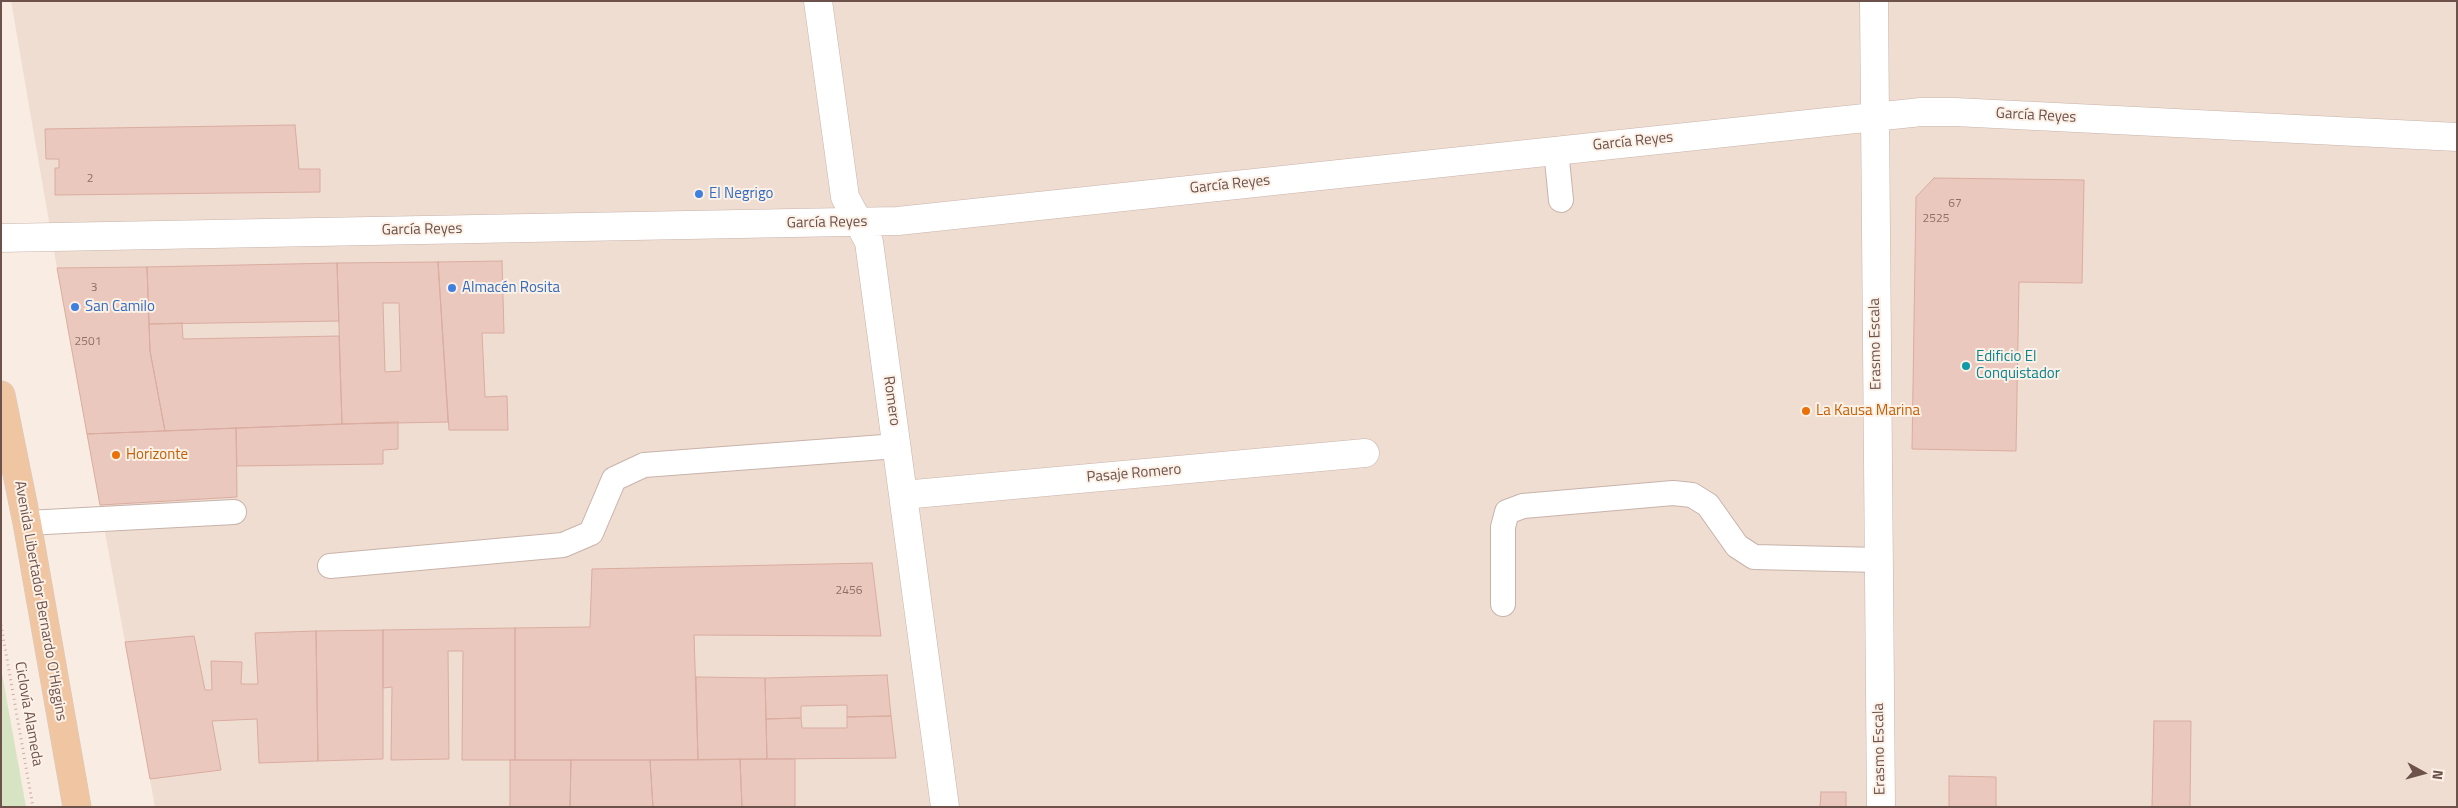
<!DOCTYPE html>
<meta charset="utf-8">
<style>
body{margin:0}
#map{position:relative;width:2458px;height:808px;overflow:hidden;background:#f9ece2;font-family:"Titillium Web",sans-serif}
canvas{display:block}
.frame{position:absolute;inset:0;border:2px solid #6d524c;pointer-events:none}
.north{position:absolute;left:2398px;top:748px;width:50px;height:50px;-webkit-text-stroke:4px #fcf1e7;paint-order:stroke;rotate:97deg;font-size:14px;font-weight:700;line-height:20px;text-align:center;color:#6d524c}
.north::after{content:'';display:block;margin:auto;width:18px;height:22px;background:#6d524c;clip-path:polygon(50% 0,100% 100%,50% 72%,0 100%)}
</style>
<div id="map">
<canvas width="2458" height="808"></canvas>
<div class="frame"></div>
<div class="north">N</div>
</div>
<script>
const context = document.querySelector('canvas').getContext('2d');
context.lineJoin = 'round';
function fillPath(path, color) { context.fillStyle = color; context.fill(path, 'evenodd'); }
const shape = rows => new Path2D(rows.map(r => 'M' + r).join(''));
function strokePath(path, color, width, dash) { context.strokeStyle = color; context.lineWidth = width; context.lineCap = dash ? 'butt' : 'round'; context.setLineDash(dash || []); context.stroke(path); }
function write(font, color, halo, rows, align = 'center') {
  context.font = font + ' "Titillium Web",sans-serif'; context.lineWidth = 4; context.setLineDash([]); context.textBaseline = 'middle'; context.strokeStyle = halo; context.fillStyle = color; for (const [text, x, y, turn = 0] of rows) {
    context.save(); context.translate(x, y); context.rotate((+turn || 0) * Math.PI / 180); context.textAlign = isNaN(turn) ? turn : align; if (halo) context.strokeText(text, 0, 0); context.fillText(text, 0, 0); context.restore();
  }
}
const residential = shape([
 [11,1,2457,1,2457,807,155,807,57,268]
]);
const green = shape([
 [1,668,26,807,1,807]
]);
const building = shape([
 [295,125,299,169,320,169,320,192,55,195,55,168,59,168,59,159,46,159,45,129,295,125],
 [1934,178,2084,180,2082,283,2019,282,2016,451,1912,449,1916,197,1934,178],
 [502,261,504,333,482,333,485,397,507,396,508,430,449,430,438,262,502,261],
 [438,262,448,422,342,424,337,263,438,262],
 [383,303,399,303,401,371,385,372,383,303],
 [337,263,339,321,149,324,147,267,337,263],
 [147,267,150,351,165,431,87,434,57,268,147,267],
 [182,323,183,339,339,336,342,424,165,431,150,351,149,324,182,323],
 [398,422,398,449,383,450,383,464,237,466,236,428,398,422],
 [236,428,237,497,100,505,87,434,236,428],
 [872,563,881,636,694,635,698,760,515,760,515,628,590,627,592,569,872,563],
 [515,628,515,760,462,760,463,651,448,651,449,759,391,760,392,687,383,688,383,630,515,628],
 [383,630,383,759,318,761,316,631,383,630],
 [316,631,318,761,259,763,257,719,212,721,221,770,150,779,125,642,194,636,205,690,212,690,211,661,242,662,241,684,258,684,255,633,316,631],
 [887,675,891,716,847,717,847,705,801,706,801,718,766,719,765,678,887,675],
 [696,677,765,678,767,759,698,760,696,677],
 [891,716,896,758,767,759,766,719,801,718,802,728,847,728,847,717,891,716],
 [2154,721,2191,721,2190,807,2152,807,2154,721],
 [740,759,742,807,653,807,650,760,740,759],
 [740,759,795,759,795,807,742,807,740,759],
 [510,760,571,760,570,807,510,807,510,760],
 [571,760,650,760,653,807,570,807,571,760],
 [1949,776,1996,777,1996,807,1949,807,1949,776],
 [1821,792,1846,792,1846,807,1820,807,1821,792]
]);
const path = shape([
 [1,625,33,807]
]);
const lane = shape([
 [1556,150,1561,200],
 [27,523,234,512],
 [330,566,563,545,591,533,614,479,644,465,897,446],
 [1503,604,1503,527,1507,512,1523,506,1673,493,1692,495,1708,505,1737,546,1754,557,1878,560]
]);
const street = shape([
 [818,1,845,197,869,242,945,807],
 [1874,1,1881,807],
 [1,238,898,221,1921,112,1955,112,2457,137],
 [903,495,1365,453]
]);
const primary = shape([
 [1,395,27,523,77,807]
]);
const markers = [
 [699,194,5,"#3f7fe0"],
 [452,288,5,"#3f7fe0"],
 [75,307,5,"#3f7fe0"],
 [1966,366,5,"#0f9aa8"],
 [1806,411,5,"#e8710a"],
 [116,455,5,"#e8710a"]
];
const numberNames = [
 ["2",90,179],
 ["67",1955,204],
 ["2525",1936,219],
 ["3",94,288],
 ["2501",88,342],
 ["2456",849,591]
];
const streetNames = [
 ["García Reyes",2036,116,3],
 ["García Reyes",1633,142,-6],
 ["García Reyes",1230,185,-6],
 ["García Reyes",827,223,-1],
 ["García Reyes",422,230,-1],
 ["Erasmo Escala",1876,344,-91],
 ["Romero",891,401,82],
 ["Pasaje Romero",1134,474,-5],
 ["Avenida Libertador Bernardo O'Higgins",40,601,80],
 ["Ciclovía Alameda",28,714,80],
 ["Erasmo Escala",1880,749,-91]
];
const shopNames = [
 ["El Negrigo",709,194],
 ["Almacén Rosita",462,288],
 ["San Camilo",85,307]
];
const cultureNames = [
 ["Edificio El",1976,357],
 ["Conquistador",1976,374]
];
const foodNames = [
 ["La Kausa Marina",1816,411],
 ["Horizonte",126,455]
];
fillPath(residential, '#efddd1');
fillPath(green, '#d6e4c3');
fillPath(building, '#ebc8bd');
strokePath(building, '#dbaca0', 1);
strokePath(lane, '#c8b3ab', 26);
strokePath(street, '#c8b3ab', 29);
strokePath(primary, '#d3cbc9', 29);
strokePath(path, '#cfaba1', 3, [1, 4]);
strokePath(lane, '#fff', 24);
strokePath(street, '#fff', 28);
strokePath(primary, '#f0c6a2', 28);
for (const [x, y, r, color] of markers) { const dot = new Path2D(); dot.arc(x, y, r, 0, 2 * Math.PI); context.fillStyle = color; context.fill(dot); strokePath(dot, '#fcf1e7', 2); }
write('12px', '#8c7068', null, numberNames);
write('15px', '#6d524c', '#fcf1e7', streetNames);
write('15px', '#366cbe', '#fcf1e7', shopNames, 'left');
write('15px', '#0d838f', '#fcf1e7', cultureNames, 'left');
write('15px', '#c56008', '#fcf1e7', foodNames, 'left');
</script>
